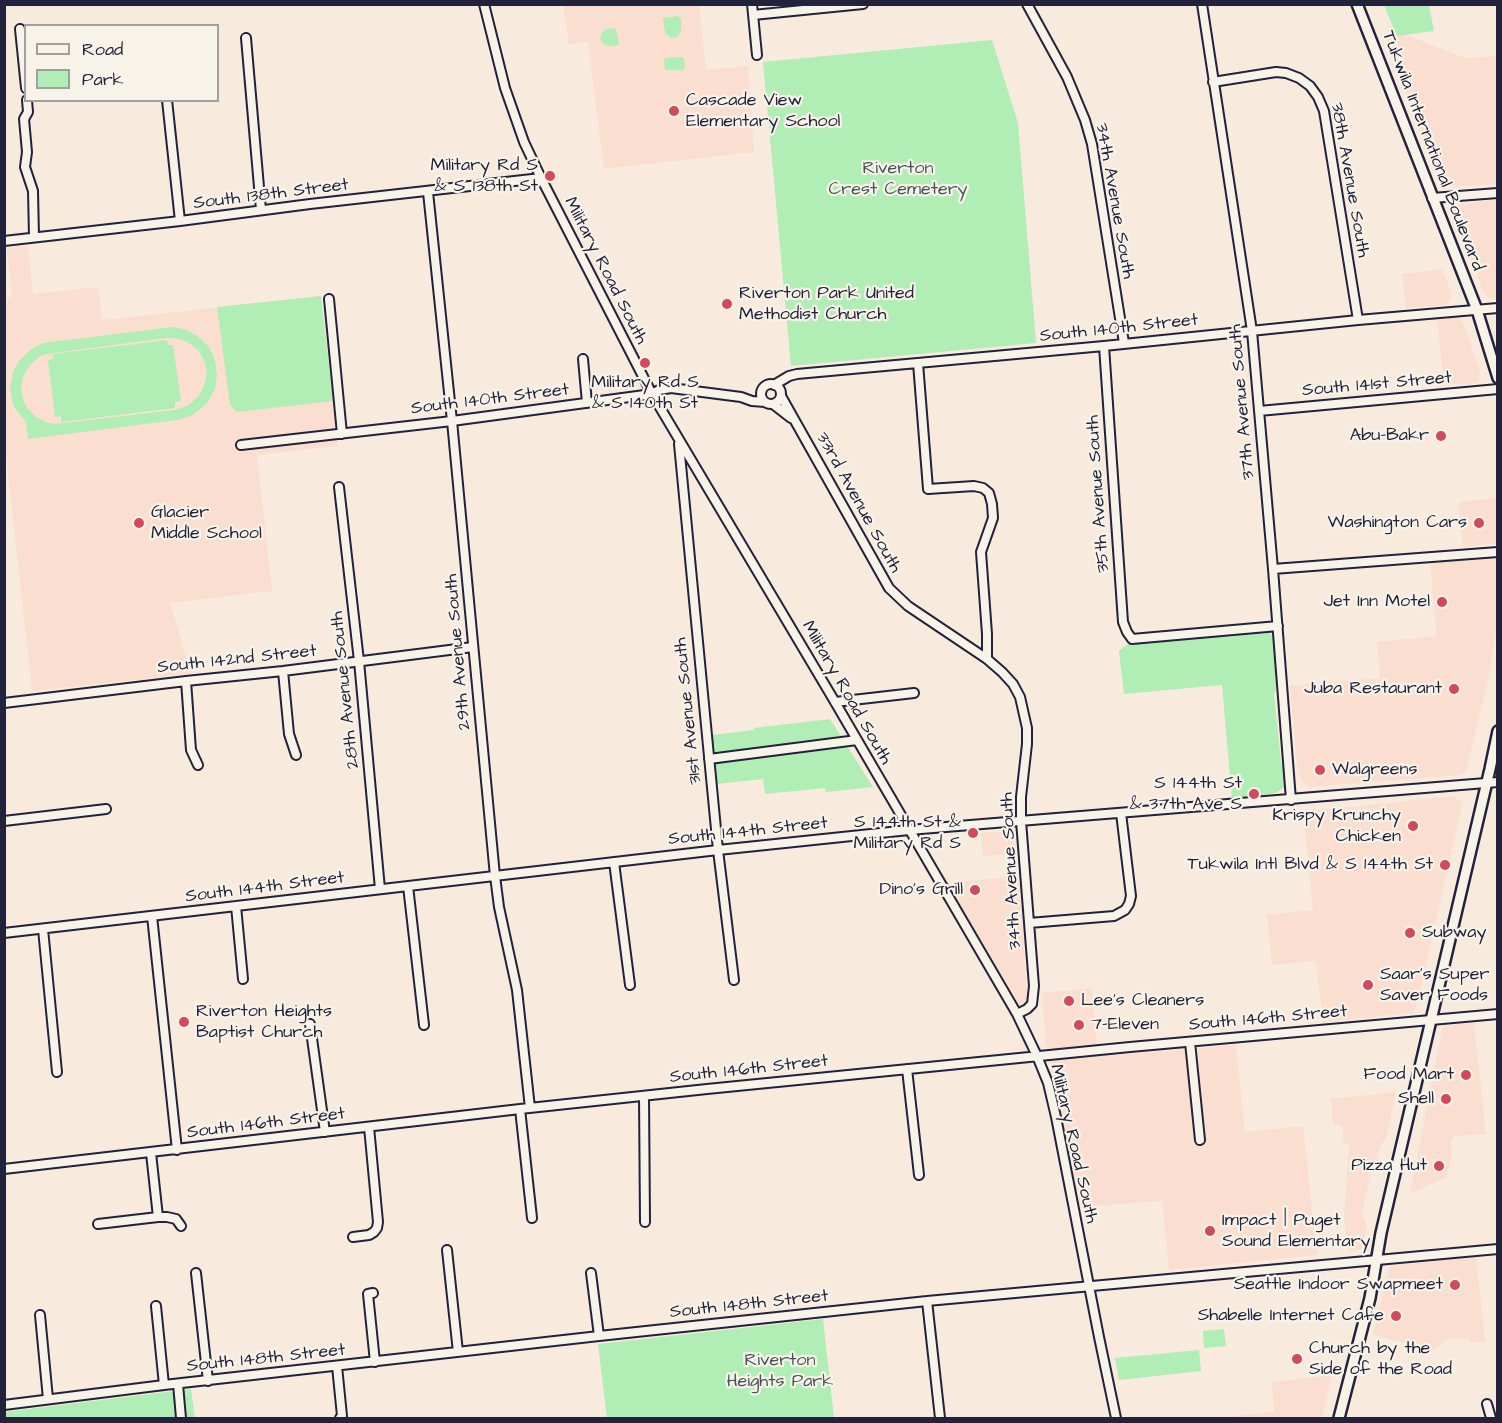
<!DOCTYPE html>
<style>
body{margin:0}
#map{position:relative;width:1502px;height:1423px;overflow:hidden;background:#f8eadd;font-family:"Architects Daughter",sans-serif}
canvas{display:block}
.frame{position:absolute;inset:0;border:6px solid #22223b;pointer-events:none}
.legend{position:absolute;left:24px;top:24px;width:195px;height:78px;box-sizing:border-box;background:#f7f3e8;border:2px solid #a29fa3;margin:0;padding:8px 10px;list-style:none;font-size:18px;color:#22223b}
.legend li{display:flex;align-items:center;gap:12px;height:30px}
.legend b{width:30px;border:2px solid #a29fa3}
</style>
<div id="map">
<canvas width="1502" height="1423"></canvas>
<div class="frame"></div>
<ul class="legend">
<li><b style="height:8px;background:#f7f3e8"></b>Road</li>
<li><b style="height:16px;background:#b0eeb5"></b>Park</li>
</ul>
</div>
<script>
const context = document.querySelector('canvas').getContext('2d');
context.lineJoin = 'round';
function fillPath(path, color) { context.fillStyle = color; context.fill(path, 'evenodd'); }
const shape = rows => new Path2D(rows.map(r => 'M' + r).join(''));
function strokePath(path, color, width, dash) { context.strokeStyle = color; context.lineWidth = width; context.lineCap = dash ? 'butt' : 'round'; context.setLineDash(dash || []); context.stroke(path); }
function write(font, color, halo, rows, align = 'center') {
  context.font = font + ' "Architects Daughter",sans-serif'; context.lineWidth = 4.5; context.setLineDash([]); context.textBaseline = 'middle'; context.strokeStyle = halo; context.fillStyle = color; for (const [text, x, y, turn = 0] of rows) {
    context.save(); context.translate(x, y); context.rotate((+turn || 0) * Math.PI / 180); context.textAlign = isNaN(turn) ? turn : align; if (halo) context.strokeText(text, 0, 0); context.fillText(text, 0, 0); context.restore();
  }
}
const built = shape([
 [563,5,699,5,706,70,748,66,754,152,604,169,588,42,569,44],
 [1392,32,1399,32,1465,58,1497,56,1497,184,1446,187,1442,186,1384,35],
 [1497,200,1498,299,1494,299,1485,295,1483,291,1452,213,1453,208,1458,204],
 [28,246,33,294,98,287,102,320,321,296,338,446,257,455,272,591,170,603,191,674,32,691,5,446,4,298,12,297,7,248],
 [1442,269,1451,291,1450,300,1448,303,1444,305,1406,308,1402,274],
 [1455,317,1459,319,1463,322,1480,373,1480,378,1478,383,1444,385,1437,319],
 [1497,498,1497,543,1463,547,1458,502],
 [1496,556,1498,559,1498,617,1489,676,1466,771,1461,775,1309,787,1303,782,1298,774,1290,686,1380,678,1377,642,1437,636,1430,562],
 [1453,796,1461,801,1462,806,1416,1008,1411,1013,1323,1022,1316,961,1272,965,1267,915,1313,910,1303,812],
 [1009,831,1012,833,1015,836,1017,853,983,856,981,833],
 [1019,876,1027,996,1026,1002,1024,1005,1019,1004,947,883],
 [1092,988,1097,1045,1053,1049,1048,1048,1046,1044,1042,993],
 [1474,1023,1486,1134,1454,1136,1451,1144,1452,1151,1447,1177,1410,1194,1442,1029,1445,1026],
 [1236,1045,1245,1132,1303,1126,1317,1255,1169,1270,1162,1201,1080,1207,1049,1064,1051,1061,1055,1060],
 [1396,1092,1386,1138,1380,1146,1376,1164,1372,1168,1362,1213,1367,1227,1361,1250,1348,1252,1344,1217,1349,1144,1343,1142,1343,1127,1333,1123,1331,1099],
 [1476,1256,1485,1341,1470,1343,1469,1339,1449,1338,1432,1350,1373,1335,1389,1269,1391,1266],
 [1332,1375,1322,1418,1231,1418,1231,1416,1274,1412,1272,1384,1274,1382]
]);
const green = shape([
 [1384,5,1429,5,1434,31,1397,36],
 [678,16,681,19,681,32,677,37,671,38,665,33,663,18],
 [616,28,619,45,610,46,603,44,600,38,602,32,607,29],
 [992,40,1018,123,1036,343,791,366,763,62],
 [682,57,684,59,685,67,684,70,665,70,664,60,665,58],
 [321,296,333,401,237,412,230,405,217,307],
 [172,327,186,330,199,337,209,347,215,360,217,375,215,389,208,402,197,412,191,416,177,420,28,439,26,422,15,408,12,401,10,387,13,372,16,366,20,360,30,350,43,343],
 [166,338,173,338,186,341,197,349,204,360,207,373,204,386,198,397,187,406,175,410,55,424,48,423,36,417,27,408,24,402,21,389,23,376,30,365,40,356,47,354],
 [167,340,168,345,173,345,181,401,175,402,175,408,61,422,61,416,55,417,48,360,53,359,53,354],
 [1265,632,1269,632,1273,637,1278,686,1274,694,1281,762,1285,766,1286,782,1284,787,1276,793,1232,799,1222,685,1124,694,1119,651,1128,644],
 [830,719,873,787,826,792,825,788,765,794,763,779,717,784,712,735,754,730,754,728],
 [823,1319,834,1418,607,1418,598,1344],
 [1224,1329,1226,1346,1204,1348,1203,1331],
 [1199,1350,1201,1371,1119,1380,1115,1358],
 [191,1389,195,1418,5,1418,4,1412]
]);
const minor = shape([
 [484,4,505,88,524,142,541,178,652,394,835,702,1017,1014,1037,1056,1048,1083,1056,1117,1099,1337,1116,1418],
 [752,4,757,55],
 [1027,4,1067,77,1085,120,1092,144,1124,343],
 [1202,4,1252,331,1273,569,1291,800],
 [753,15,863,4],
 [20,29,26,88],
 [246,38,261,210],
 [1213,82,1276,72,1286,73,1299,78,1310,86,1318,97,1324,111,1358,320],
 [27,100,28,112,24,119,27,152,25,167,33,191,34,237],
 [167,100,180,221],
 [428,192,452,421,495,876,499,907,517,990,530,1108],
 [1432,198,1498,193],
 [4,241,180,221,310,204,541,178],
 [329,299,342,434],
 [1104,346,1123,622,1127,632,1132,639,1278,626],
 [583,359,587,403],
 [918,363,928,489,974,486,983,488,989,493,992,504,993,518,981,552,987,634,987,659],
 '761 394a10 10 0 1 1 20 0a10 10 0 1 1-20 0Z',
 [774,385,789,376,797,374,1104,346,1358,320,1498,308],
 [781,396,889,588,908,606,987,659,1002,672,1013,684,1020,697,1027,728,1027,744,1021,797,1021,821,1034,986,1032,1004,1027,1009,1017,1014],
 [773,404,791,418],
 [1259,411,1498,389],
 [679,444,718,850,734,980],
 [241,445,452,421,652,394,659,390,671,388,741,397,752,401,765,402],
 [339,487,359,661,380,889],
 [1273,569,1498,552],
 [283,671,289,734,296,755],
 [186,681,191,750,198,765],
 [835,702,914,693],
 [4,703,186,681,283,671,473,647],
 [709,759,857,740],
 [4,821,106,809],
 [614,862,630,985],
 [408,886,424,1025],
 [236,906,243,979],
 [152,916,177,1150],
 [1029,923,1114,916,1125,910,1129,904,1131,896,1121,813],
 [43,929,57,1072],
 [4,933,718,850,909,830,1498,782],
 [310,1024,325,1132],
 [1190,1042,1200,1140],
 [907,1069,919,1175],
 [644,1096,645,1222],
 [520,1109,532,1218],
 [151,1153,158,1217,167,1217,176,1219,181,1226],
 [4,1169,520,1109,707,1089,1130,1047,1498,1014],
 [98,1224,158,1217],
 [353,1237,369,1235,374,1232,377,1228,378,1222,369,1127],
 [447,1250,458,1352],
 [196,1273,208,1381],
 [591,1273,599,1336],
 [373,1293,368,1294,375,1362],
 [927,1301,940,1418],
 [156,1306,164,1385],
 [40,1315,48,1399],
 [337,1366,342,1416,340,1418],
 [178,1384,181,1418],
 [1487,1404,1491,1418],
 [4,1405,164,1385,599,1336,927,1301,1498,1249]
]);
const major = shape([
 [1357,4,1477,310,1498,378],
 [1339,1418,1370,1298,1381,1233,1490,769,1498,731]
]);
const markers = [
 [674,111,6,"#d1495b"],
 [550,176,6,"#d1495b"],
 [727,304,6,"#d1495b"],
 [645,363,6,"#d1495b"],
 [1441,436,6,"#d1495b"],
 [139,523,6,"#d1495b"],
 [1479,523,6,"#d1495b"],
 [1442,602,6,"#d1495b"],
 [1454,689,6,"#d1495b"],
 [1320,770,6,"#d1495b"],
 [1254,794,6,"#d1495b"],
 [1413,826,6,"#d1495b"],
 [973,833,6,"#d1495b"],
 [1445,865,6,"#d1495b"],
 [975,890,6,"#d1495b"],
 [1410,933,6,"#d1495b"],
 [1368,985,6,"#d1495b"],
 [1069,1001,6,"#d1495b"],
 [184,1022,6,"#d1495b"],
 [1079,1025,6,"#d1495b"],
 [1466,1075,6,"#d1495b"],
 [1446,1099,6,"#d1495b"],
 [1439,1166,6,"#d1495b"],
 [1210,1231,6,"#d1495b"],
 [1455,1285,6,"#d1495b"],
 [1396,1316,6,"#d1495b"],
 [1297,1359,6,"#d1495b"]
];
const poiNames = [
 ["Cascade View",686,101,"left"],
 ["Elementary School",686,122,"left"],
 ["Military Rd S",538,166],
 ["& S 138th St",538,187],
 ["Riverton Park United",739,294,"left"],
 ["Methodist Church",739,315,"left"],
 ["Military Rd S",645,383,"center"],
 ["& S 140th St",645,404,"center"],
 ["Abu-Bakr",1429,436],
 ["Glacier",151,513,"left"],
 ["Middle School",151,534,"left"],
 ["Washington Cars",1467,523],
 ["Jet Inn Motel",1430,602],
 ["Juba Restaurant",1442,689],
 ["Walgreens",1332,770,"left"],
 ["S 144th St",1242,784],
 ["& 37th Ave S",1242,805],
 ["Krispy Krunchy",1401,816],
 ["Chicken",1401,837],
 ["S 144th St &",961,823],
 ["Military Rd S",961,844],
 ["Tukwila Intl Blvd & S 144th St",1433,865],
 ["Dino's Grill",963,890],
 ["Subway",1422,933,"left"],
 ["Saar's Super",1380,975,"left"],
 ["Saver Foods",1380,996,"left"],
 ["Lee's Cleaners",1081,1001,"left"],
 ["Riverton Heights",196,1012,"left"],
 ["Baptist Church",196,1033,"left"],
 ["7-Eleven",1091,1025,"left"],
 ["Food Mart",1454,1075],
 ["Shell",1434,1099],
 ["Pizza Hut",1427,1166],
 ["Impact | Puget",1222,1221,"left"],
 ["Sound Elementary",1222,1242,"left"],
 ["Seattle Indoor Swapmeet",1443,1285],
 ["Shabelle Internet Cafe",1384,1316],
 ["Church by the",1309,1349,"left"],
 ["Side of the Road",1309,1370,"left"]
];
const streetNames = [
 ["Tukwila International Boulevard",1432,151,69],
 ["38th Avenue South",1349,180,80],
 ["South 138th Street",271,195,-7],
 ["34th Avenue South",1114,201,80],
 ["Military Road South",605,271,63],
 ["South 140th Street",1119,329,-6],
 ["South 141st Street",1377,385,-5],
 ["South 140th Street",490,400,-7],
 ["37th Avenue South",1243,402,-95],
 ["35th Avenue South",1099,494,-94],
 ["33rd Avenue South",858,503,61],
 ["29th Avenue South",459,652,-95],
 ["South 142nd Street",237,660,-6],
 ["28th Avenue South",346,690,-96],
 ["Military Road South",846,693,60],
 ["31st Avenue South",689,711,-96],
 ["South 144th Street",748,832,-6],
 ["34th Avenue South",1012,871,-93],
 ["South 144th Street",265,888,-7],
 ["South 146th Street",1268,1019,-5],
 ["South 146th Street",749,1070,-6],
 ["South 146th Street",266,1124,-7],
 ["Military Road South",1073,1144,77],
 ["South 148th Street",749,1305,-6],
 ["South 148th Street",266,1359,-6]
];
const parkNames = [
 ["Riverton",898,169],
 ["Crest Cemetery",898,190],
 ["Riverton",780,1361],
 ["Heights Park",780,1382]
];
fillPath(built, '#fadfd0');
fillPath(green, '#b0eeb5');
strokePath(minor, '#22223b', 12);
strokePath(major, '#22223b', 14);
strokePath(minor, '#f7f3e8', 8);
strokePath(major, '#f7f3e8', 9);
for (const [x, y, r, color] of markers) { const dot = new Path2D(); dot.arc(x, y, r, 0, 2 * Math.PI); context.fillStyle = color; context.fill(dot); strokePath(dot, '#f7f3e8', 2); }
write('18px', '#22223b', '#f7f3e8', poiNames, 'right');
write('18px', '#22223b', '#f7f3e8', streetNames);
write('18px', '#46555a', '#f7f3e8', parkNames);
</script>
